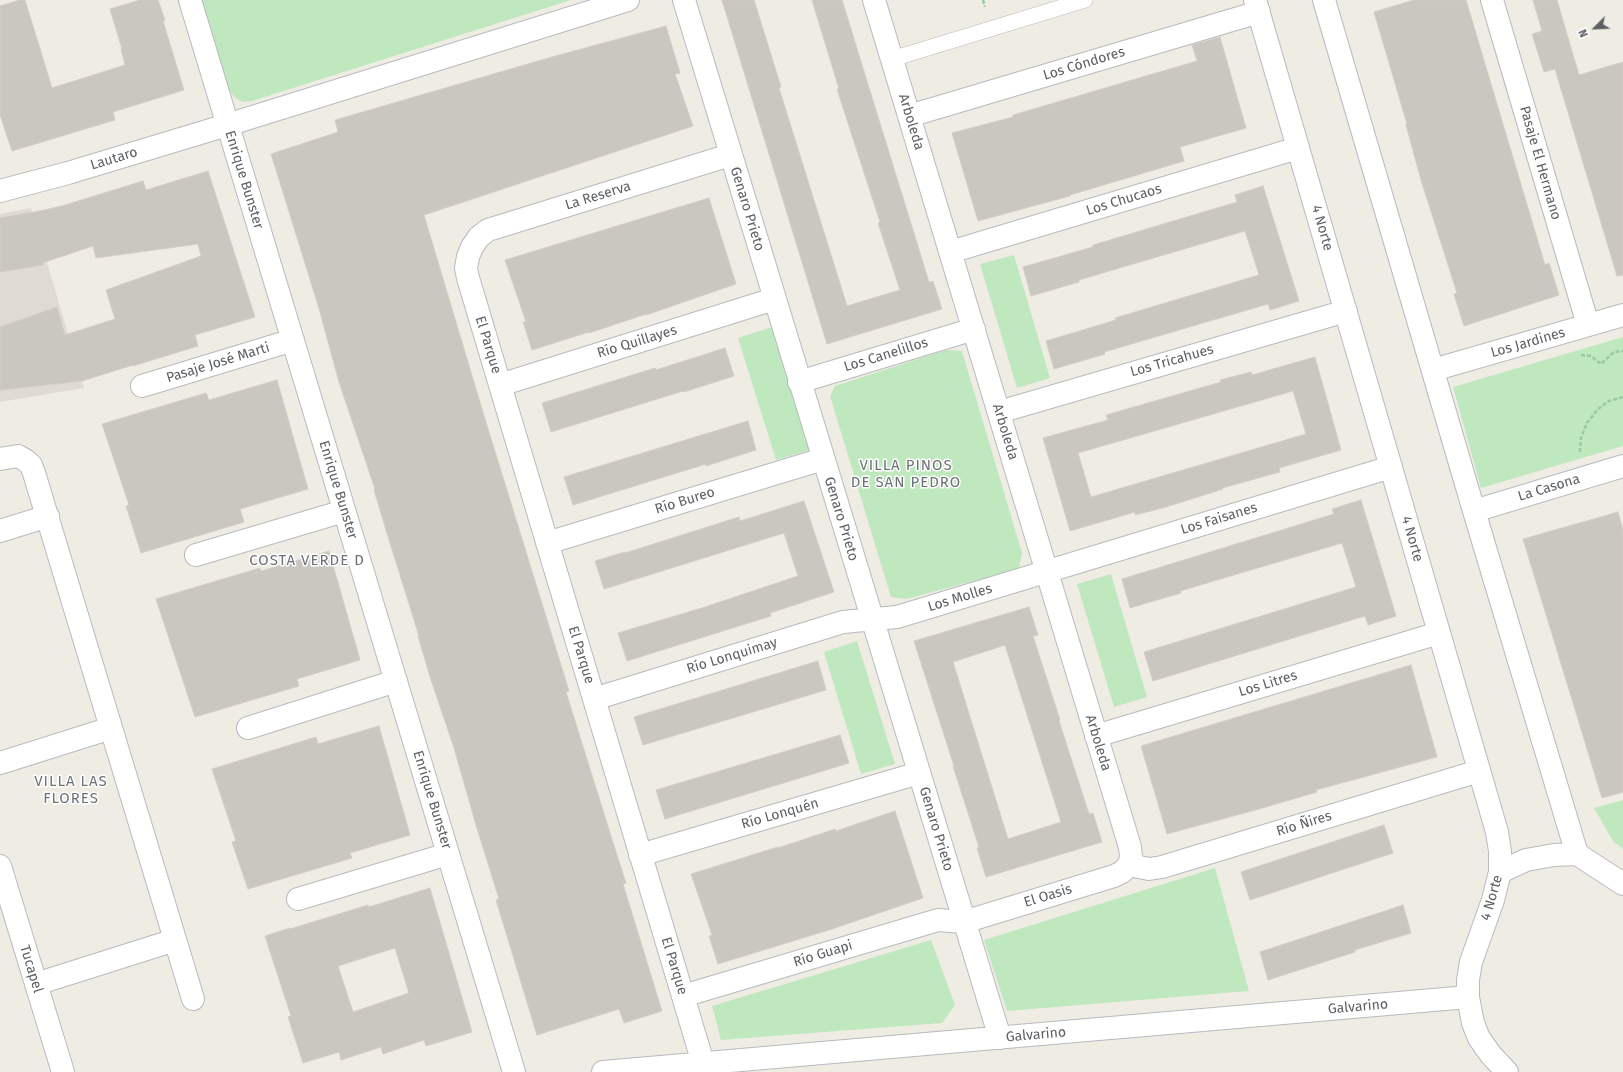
<!DOCTYPE html>
<meta charset="utf-8">
<style>
body{margin:0}
#map{position:relative;width:1623px;height:1072px;overflow:hidden;background:#efece4;font-family:"Fira Sans",sans-serif}
canvas{display:block}
.north{position:absolute;left:1575px;top:8px;width:40px;height:40px;-webkit-text-stroke:3px #fff;paint-order:stroke;rotate:246deg;font-size:11px;font-weight:700;line-height:16px;text-align:center;color:#5c6065}
.north::after{content:'';display:block;margin:auto;width:14px;height:18px;background:#5c6065;clip-path:polygon(50% 0,100% 100%,50% 72%,0 100%)}
</style>
<div id="map">
<canvas width="1623" height="1072"></canvas>
<div class="north">N</div>
</div>
<script>
const context = document.querySelector('canvas').getContext('2d');
context.lineJoin = 'round';
function fillPath(path, color) { context.fillStyle = color; context.fill(path, 'evenodd'); }
const shape = rows => new Path2D(rows.map(r => 'M' + r).join(''));
function strokePath(path, color, width, dash) { context.strokeStyle = color; context.lineWidth = width; context.lineCap = dash ? 'butt' : 'round'; context.setLineDash(dash || []); context.stroke(path); }
function write(font, color, halo, rows, align = 'center') {
  context.font = font + ' "Fira Sans",sans-serif'; context.lineWidth = 3; context.setLineDash([]); context.textBaseline = 'middle'; context.strokeStyle = halo; context.fillStyle = color; for (const [text, x, y, turn = 0] of rows) {
    context.save(); context.translate(x, y); context.rotate((+turn || 0) * Math.PI / 180); context.textAlign = isNaN(turn) ? turn : align; if (halo) context.strokeText(text, 0, 0); context.fillText(text, 0, 0); context.restore();
  }
}
const education = shape([
 [31,208,84,388,0,402,0,214]
]);
const green = shape([
 [202,0,571,0,252,101,243,102,234,97,228,88],
 [1014,255,1050,378,1017,388,980,264],
 [772,327,810,450,776,460,738,338],
 [1623,337,1623,446,1481,488,1453,387],
 [946,350,962,351,1022,553,1019,569,906,599,891,597,830,396,835,386],
 [1111,574,1147,697,1114,707,1077,584],
 [857,641,895,764,861,774,824,652],
 [1623,800,1623,849,1613,841,1594,808],
 [1215,868,1249,991,1007,1011,984,940],
 [931,940,955,1005,942,1023,721,1040,712,1006]
]);
const building = shape([
 [20,0,25,0,52,88,125,65,121,49,122,49,110,9,140,0,158,0,165,20,163,21,184,90,113,112,115,120,12,151,0,115,0,6,20,0],
 [722,0,754,0,781,87,779,88,847,306,900,290,878,223,880,222,837,89,839,89,812,0,842,0,929,282,933,281,942,309,827,344,722,0],
 [1414,0,1466,0,1545,265,1549,263,1559,295,1464,326,1454,294,1457,293,1421,180,1406,125,1407,124,1374,12,1414,0],
 [1533,0,1557,0,1579,75,1623,62,1623,275,1617,276,1555,69,1544,72,1532,34,1542,31,1533,0],
 [666,26,680,73,675,74,693,126,424,215,485,419,569,691,566,692,615,849,626,883,623,884,662,1011,624,1023,619,1009,537,1035,496,900,499,899,476,825,454,748,430,677,418,636,419,636,386,530,374,490,375,489,339,382,318,305,271,154,338,132,335,120,552,57,666,26],
 [1220,37,1246,128,1180,147,1184,161,1070,195,1070,196,978,221,952,133,1013,117,1013,115,1197,61,1192,45,1220,37],
 [208,171,255,317,195,335,198,346,133,366,133,365,82,381,0,390,0,327,57,307,65,335,115,319,106,290,201,256,198,244,96,258,93,246,42,263,43,265,0,272,0,218,45,210,65,205,143,181,146,190,208,171],
 [1263,186,1299,301,1270,310,1268,304,1104,352,1105,354,1054,369,1046,341,1116,320,1115,318,1259,275,1245,231,1079,280,1079,282,1031,296,1023,267,1093,247,1093,245,1237,202,1235,195,1263,186],
 [709,198,736,284,646,315,646,314,589,333,589,332,532,350,523,322,526,322,505,260,709,198],
 [725,348,734,376,684,392,683,391,551,432,542,403,655,368,656,370,725,348],
 [1315,357,1341,450,1279,468,1280,472,1222,488,1223,489,1166,507,1135,515,1135,512,1070,531,1043,438,1108,420,1106,415,1221,382,1220,380,1251,372,1252,375,1315,357],
 [1293,391,1306,434,1091,497,1078,453,1293,391],
 [277,380,308,489,240,509,244,522,141,553,126,506,129,505,102,424,206,393,209,400,277,380],
 [748,421,756,450,706,466,706,464,573,505,564,477,748,421],
 [1361,500,1396,616,1368,625,1365,616,1153,681,1144,652,1356,587,1342,543,1180,591,1181,593,1130,608,1122,579,1334,514,1332,509,1361,500],
 [804,501,834,592,770,613,771,616,627,661,618,633,705,607,798,576,784,533,604,589,595,561,625,552,625,553,739,517,740,521,804,501],
 [1618,512,1623,530,1623,792,1602,798,1523,539,1618,512],
 [329,551,360,660,297,679,299,686,195,717,156,599,260,568,261,571,329,551],
 [1029,607,1038,635,1033,636,1060,720,1059,721,1089,814,1093,813,1102,842,986,877,977,848,979,847,953,766,954,766,914,641,1029,607],
 [1005,645,1061,822,1008,839,953,662,1005,645],
 [818,661,826,690,643,745,634,717,818,661],
 [1411,665,1437,757,1316,790,1317,792,1259,809,1167,834,1141,746,1411,665],
 [379,726,410,835,350,853,352,858,248,889,232,842,236,841,212,769,316,737,318,744,379,726],
 [840,735,849,763,665,819,656,790,840,735],
 [895,811,923,898,832,929,718,964,709,936,712,935,691,874,778,847,778,848,835,829,836,831,895,811],
 [1384,825,1393,853,1250,900,1241,872,1384,825],
 [430,888,472,1032,426,1046,424,1040,383,1054,381,1047,341,1060,339,1052,303,1063,288,1017,291,1016,265,936,290,928,290,929,368,905,369,907,430,888],
 [395,948,409,993,353,1012,338,966,395,948],
 [1403,905,1411,933,1355,950,1355,952,1268,980,1260,952,1403,905]
]);
const path = shape([
 [983,0,985,7],
 [1581,355,1591,356,1601,364,1614,352,1623,351],
 [1580,452,1581,438,1587,423,1598,409,1609,401,1623,397]
]);
const service = shape([
 [892,59,1085,0]
]);
const minor = shape([
 [190,0,514,1072],
 [684,0,1000,1038],
 [1324,0,1474,511,1577,854],
 [1492,0,1588,325],
 [909,116,1259,12],
 [0,191,68,173,227,125,628,0],
 [950,252,1298,148],
 [1433,370,1623,315],
 [799,382,974,329],
 [500,385,774,299],
 [142,386,293,340],
 [999,412,1346,311],
 [0,459,18,456,25,460,31,465,34,473,193,999],
 [1474,511,1623,466],
 [0,531,48,516],
 [547,543,823,459],
 [196,555,344,511],
 [594,699,843,622,897,617,1391,467],
 [248,728,396,681],
 [1096,736,1439,633],
 [0,763,111,728],
 [640,855,919,773],
 [1129,865,1149,869,1162,867,1479,771],
 [1500,872,1526,860,1554,855,1577,854,1623,884],
 [298,899,448,854],
 [36,984,175,940],
 [683,996,938,920,964,922,1114,876,1122,872,1129,865,1131,857,1130,847,874,0],
 [703,1063,468,278,466,268,468,257,472,247,479,237,488,230,730,155],
 [603,1072,1468,997]
]);
const tertiary = shape([
 [1255,0,1497,832,1500,851,1500,872,1493,900,1471,962,1468,980,1468,997,1473,1023,1479,1038,1491,1055,1507,1072]
]);
const secondary = shape([
 [0,866,63,1072]
]);
const streetNames = [
 ["Los Cóndores",1084,64,-17],
 ["Arboleda",911,122,73],
 ["Lautaro",114,159,-17],
 ["Pasaje El Hermano",1540,163,74],
 ["Enrique Bunster",244,180,73],
 ["La Reserva",598,196,-17],
 ["Los Chucaos",1124,200,-17],
 ["Genaro Prieto",747,209,73],
 ["4 Norte",1322,228,74],
 ["Río Quillayes",637,342,-17],
 ["Los Jardines",1528,343,-16],
 ["El Parque",488,345,73],
 ["Los Canelillos",886,355,-17],
 ["Los Tricahues",1172,361,-16],
 ["Pasaje José Marti",218,363,-17],
 ["Arboleda",1005,432,73],
 ["La Casona",1549,488,-17],
 ["Enrique Bunster",338,490,73],
 ["Río Bureo",685,501,-17],
 ["Genaro Prieto",841,519,73],
 ["Los Faisanes",1219,519,-17],
 ["4 Norte",1412,539,74],
 ["Los Molles",960,598,-17],
 ["El Parque",581,655,73],
 ["Río Lonquimay",732,656,-17],
 ["Los Litres",1268,684,-17],
 ["Arboleda",1098,743,73],
 ["Enrique Bunster",432,800,73],
 ["Río Lonquén",780,814,-16],
 ["Río Ñires",1304,824,-17],
 ["Genaro Prieto",936,829,73],
 ["El Oasis",1048,896,-17],
 ["4 Norte",1492,898,-74],
 ["Río Guapi",823,954,-17],
 ["El Parque",674,966,73],
 ["Tucapel",31,969,73],
 ["Galvarino",1358,1007,-5],
 ["Galvarino",1036,1035,-5]
];
const neighbourhoodNames = [
 ["VILLA PINOS",906,466],
 ["DE SAN PEDRO",906,483],
 ["COSTA VERDE D",307,561],
 ["VILLA LAS",71,782],
 ["FLORES",71,799]
];
fillPath(education, '#dfdbd2');
fillPath(green, '#c0e8bf');
fillPath(building, '#cac7c1');
strokePath(building, '#d4cec2', 1);
strokePath(service, '#b7babf', 16);
strokePath(minor, '#b7babf', 24);
strokePath(tertiary, '#b7babf', 24);
strokePath(secondary, '#b7bbc1', 24);
strokePath(path, '#98c9a6', 2.5, [4, 2]);
strokePath(service, '#fff', 15);
strokePath(minor, '#fff', 22);
strokePath(tertiary, '#fff', 22);
strokePath(secondary, '#fff', 22);
write('14px', '#5c6065', '#fff', streetNames);
context.letterSpacing = '1px';
write('15px', '#6d7277', '#fff', neighbourhoodNames);
context.letterSpacing = '0px';
</script>
